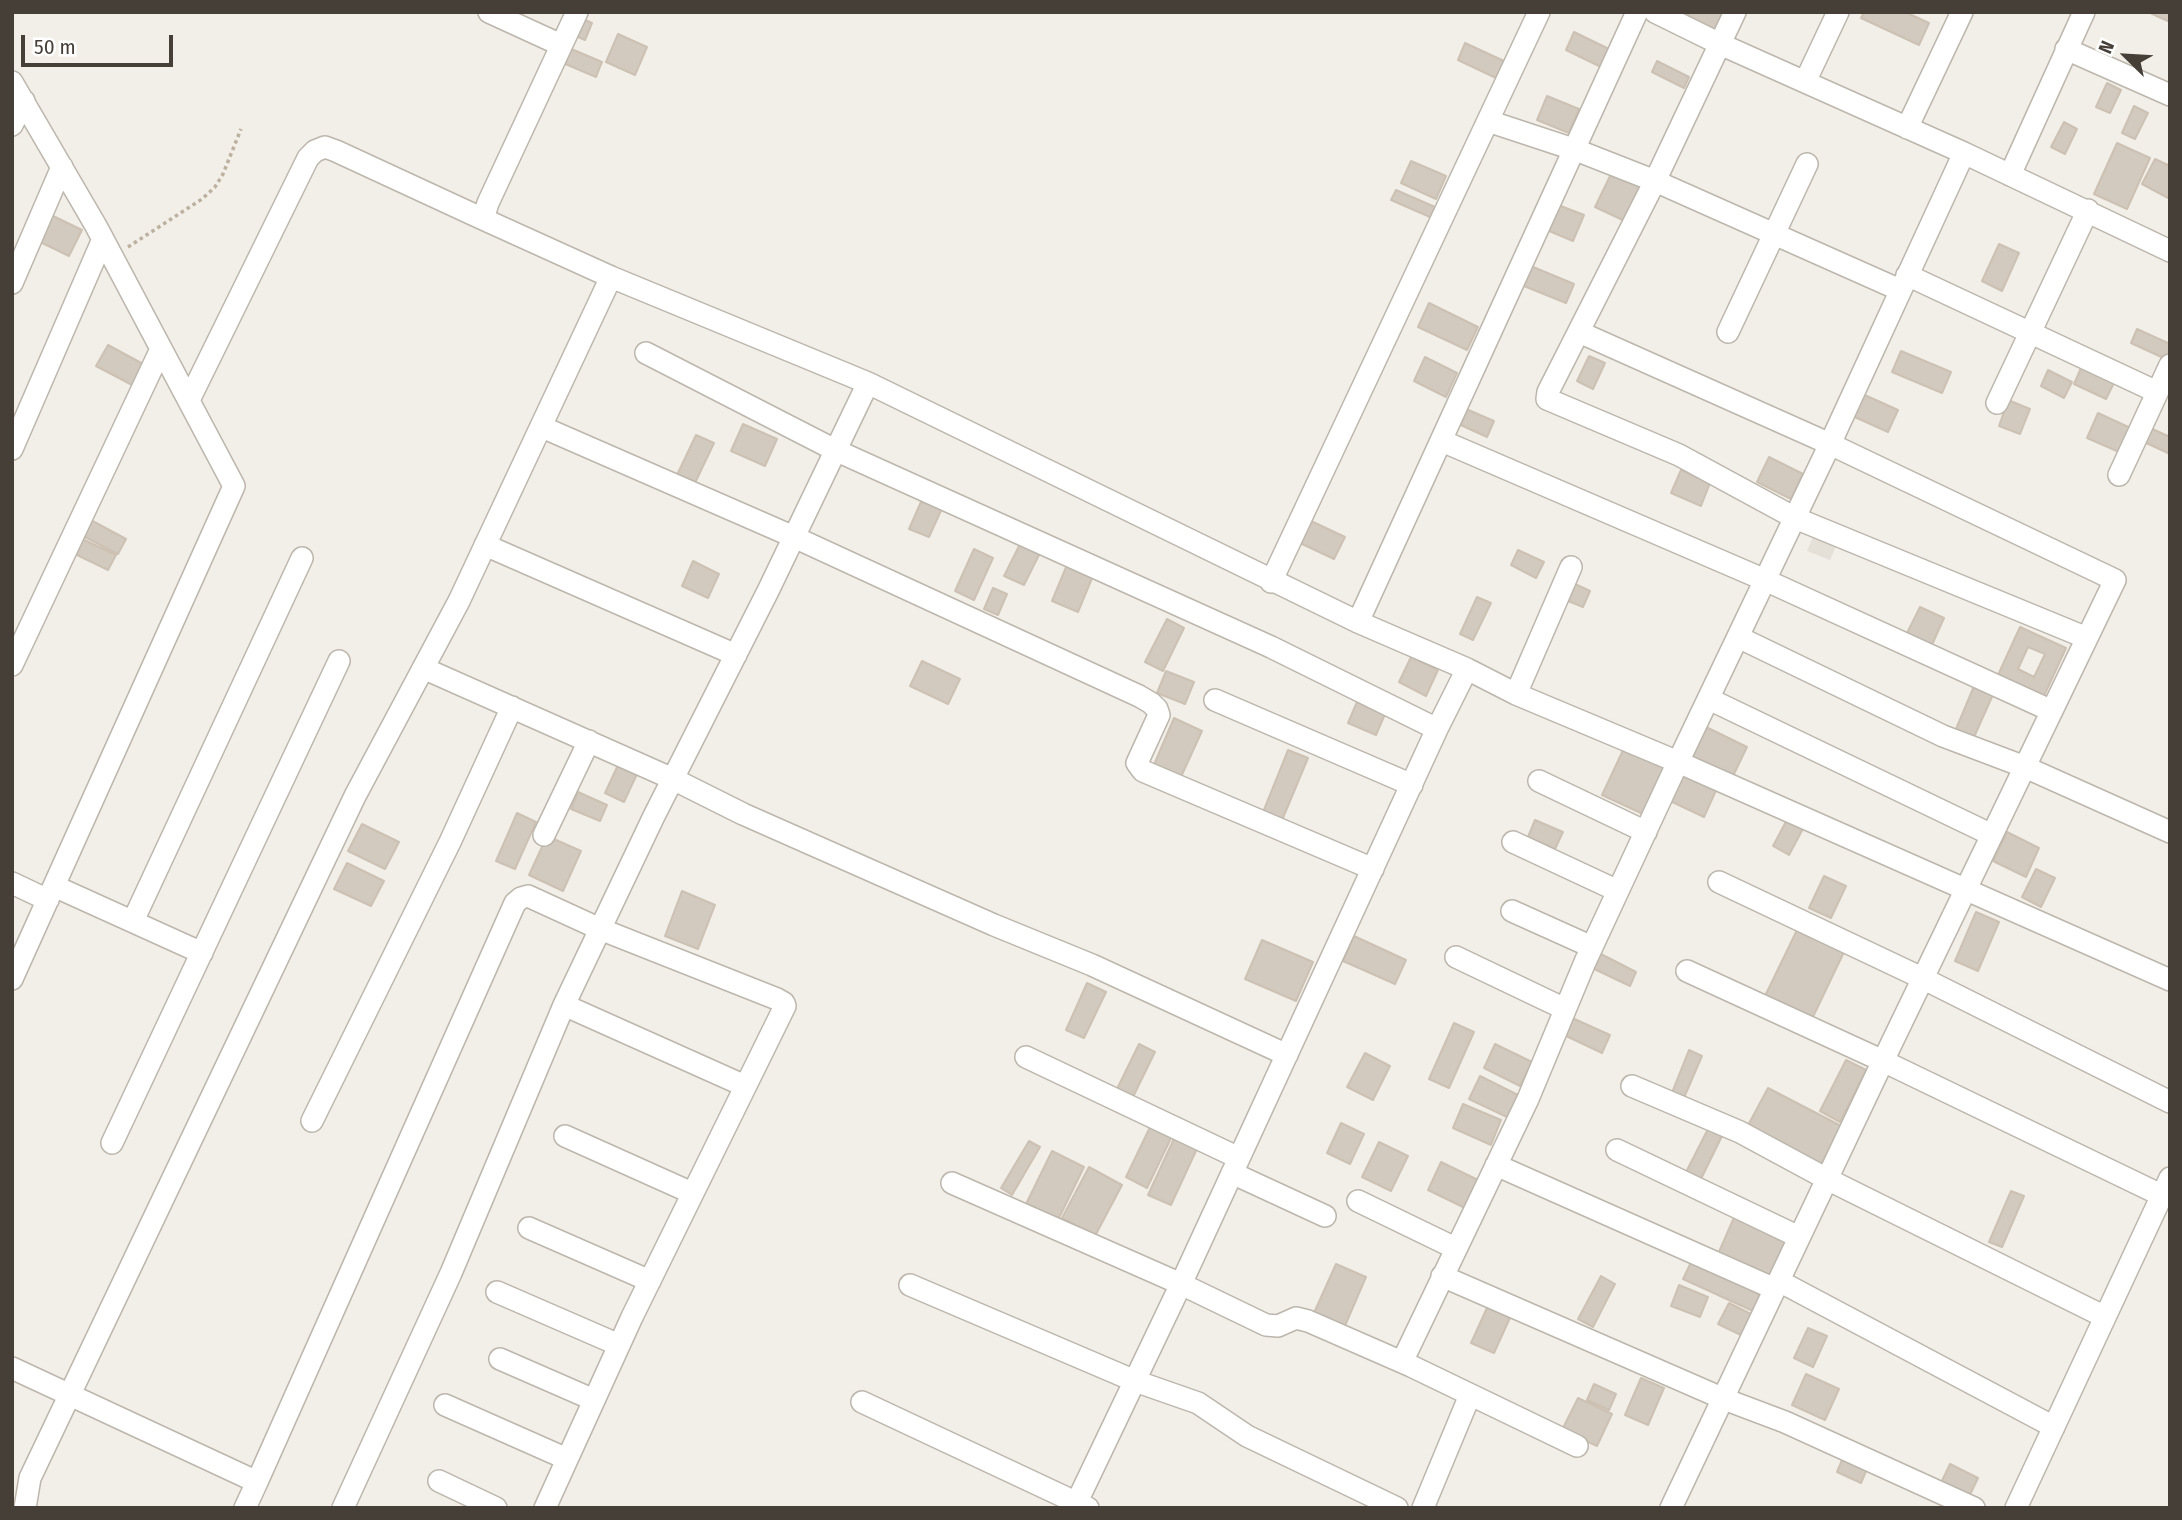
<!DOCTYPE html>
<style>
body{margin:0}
#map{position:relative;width:2182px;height:1520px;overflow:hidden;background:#f2efe8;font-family:"Fira Sans Condensed",sans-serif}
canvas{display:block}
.frame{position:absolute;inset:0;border:14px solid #453f38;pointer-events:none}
.north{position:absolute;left:2091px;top:21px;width:70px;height:70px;-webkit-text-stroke:5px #fff;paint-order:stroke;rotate:294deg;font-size:19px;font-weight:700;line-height:28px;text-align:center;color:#453f38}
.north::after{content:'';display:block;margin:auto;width:24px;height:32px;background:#453f38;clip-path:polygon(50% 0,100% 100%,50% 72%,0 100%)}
.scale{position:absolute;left:21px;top:35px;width:152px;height:32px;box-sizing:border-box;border:4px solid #453f38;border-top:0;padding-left:9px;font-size:21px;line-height:24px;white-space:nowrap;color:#453f38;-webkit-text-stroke:5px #fff;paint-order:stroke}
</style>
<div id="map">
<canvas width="2182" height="1520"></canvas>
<div class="frame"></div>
<div class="north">N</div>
<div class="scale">50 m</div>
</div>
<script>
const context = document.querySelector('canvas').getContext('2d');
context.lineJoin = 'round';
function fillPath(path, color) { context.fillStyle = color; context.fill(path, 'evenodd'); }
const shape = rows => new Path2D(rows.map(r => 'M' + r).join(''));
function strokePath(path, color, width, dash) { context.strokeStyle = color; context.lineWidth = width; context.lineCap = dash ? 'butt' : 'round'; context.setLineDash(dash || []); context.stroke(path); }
const residential = shape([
 [1815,532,1838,541,1830,560,1807,551]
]);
const building = shape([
 [1689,12,1729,12,1719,36,1685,20,1689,12],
 [1864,12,1905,12,1929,23,1919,45,1861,18,1864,12],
 [2148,12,2170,12,2170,22,2148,12],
 [576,16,592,23,585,40,569,33,576,16],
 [1574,32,1609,49,1601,67,1566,50,1574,32],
 [618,34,647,47,635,75,606,62,618,34],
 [1465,43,1504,61,1496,78,1458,60,1465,43],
 [569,48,602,62,596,77,563,63,569,48],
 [1657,61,1689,77,1684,88,1652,72,1657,61],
 [2107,83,2121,90,2110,113,2096,107,2107,83],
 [1547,96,1579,109,1569,133,1537,120,1547,96],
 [2134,106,2148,113,2135,139,2122,133,2134,106],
 [2064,122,2077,129,2065,154,2051,147,2064,122],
 [2117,143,2150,158,2127,209,2094,194,2117,143],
 [2155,159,2170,166,2170,199,2142,184,2155,159],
 [1411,161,1446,176,1436,199,1401,183,1411,161],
 [1612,172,1646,189,1629,223,1595,207,1612,172],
 [1396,190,1435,207,1430,217,1391,200,1396,190],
 [1553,203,1584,215,1573,241,1542,228,1553,203],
 [47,213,82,230,69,256,34,239,47,213],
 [1999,244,2019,253,2002,291,1982,281,1999,244],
 [1526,264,1574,284,1566,303,1519,284,1526,264],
 [1429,303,1478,327,1467,350,1418,327,1429,303],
 [2137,329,2170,344,2170,361,2131,343,2137,329],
 [108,345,145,365,134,386,96,366,108,345],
 [1901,351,1951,372,1942,393,1892,372,1901,351],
 [1589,356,1605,363,1593,389,1577,381,1589,356],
 [1425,357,1457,373,1446,397,1414,381,1425,357],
 [2081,368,2114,383,2106,399,2074,384,2081,368],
 [2048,370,2072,382,2064,398,2041,386,2048,370],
 [1858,392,1898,410,1888,432,1848,414,1858,392],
 [2008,400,2030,409,2020,434,1999,426,2008,400],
 [1459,406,1494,421,1487,437,1452,421,1459,406],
 [2098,413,2137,431,2126,455,2087,438,2098,413],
 [743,424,777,439,765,466,731,451,743,424],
 [2148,427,2170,437,2170,454,2142,441,2148,427],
 [696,435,714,443,695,483,677,475,696,435],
 [1769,457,1803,474,1791,499,1757,482,1769,457],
 [1681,470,1710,483,1701,506,1671,493,1681,470],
 [924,495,944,504,929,537,909,529,924,495],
 [87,518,126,539,118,554,79,534,87,518],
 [1311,521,1345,537,1334,559,1300,543,1311,521],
 [78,537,116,555,108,570,71,552,78,537],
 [1022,540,1042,549,1024,585,1004,576,1022,540],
 [974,549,993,558,974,600,955,591,974,549],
 [1518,550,1544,562,1536,578,1511,565,1518,550],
 [1069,560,1095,571,1078,612,1052,601,1069,560],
 [693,561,719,574,708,598,682,586,693,561],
 [1575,584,1590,591,1583,607,1568,601,1575,584],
 [993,588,1007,594,998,615,984,609,993,588],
 [1477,597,1491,603,1473,640,1460,634,1477,597],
 [1920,607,1944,618,1931,647,1906,635,1920,607],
 [1167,619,1184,628,1163,671,1145,662,1167,619],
 [2020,627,2066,648,2044,696,1998,675,2020,627],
 [2028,647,2045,654,2034,677,2018,669,2028,647],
 [1411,657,1438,670,1426,696,1399,682,1411,657],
 [922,661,960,679,948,704,910,686,922,661],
 [1166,671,1194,682,1185,704,1157,693,1166,671],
 [1977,679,1996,688,1974,737,1956,729,1977,679],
 [1357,702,1385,714,1376,735,1348,723,1357,702],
 [1174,718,1202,731,1180,779,1153,767,1174,718],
 [1706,727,1747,747,1732,778,1691,757,1706,727],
 [1625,746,1666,766,1643,814,1602,795,1625,746],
 [1288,750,1308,758,1280,825,1261,817,1288,750],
 [618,765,637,774,624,802,605,793,618,765],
 [1682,769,1718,786,1704,817,1668,800,1682,769],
 [578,792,607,805,600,821,571,809,578,792],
 [517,813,536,822,515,869,496,861,517,813],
 [1790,814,1806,823,1789,855,1773,846,1790,814],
 [1535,820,1563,832,1555,849,1528,837,1535,820],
 [362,824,399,842,385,869,348,851,362,824],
 [2007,832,2039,848,2026,877,1993,861,2007,832],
 [547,836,581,851,563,891,529,875,547,836],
 [347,863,384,881,371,906,334,889,347,863],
 [2036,869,2055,878,2041,907,2022,897,2036,869],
 [1824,876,1846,886,1831,918,1809,908,1824,876],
 [682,891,715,905,698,949,665,936,682,891],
 [1976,912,1999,922,1978,971,1955,961,1976,912],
 [1798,928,1845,950,1811,1021,1764,998,1798,928],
 [1354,936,1406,960,1395,984,1343,961,1354,936],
 [1262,940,1313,962,1296,1001,1245,979,1262,940],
 [1597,952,1636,972,1630,986,1590,967,1597,952],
 [1087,983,1106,992,1084,1038,1066,1030,1087,983],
 [1570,1017,1610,1035,1602,1053,1562,1034,1570,1017],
 [1454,1023,1474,1032,1449,1088,1429,1079,1454,1023],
 [1139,1044,1155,1052,1131,1101,1115,1093,1139,1044],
 [1495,1044,1532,1062,1520,1086,1484,1068,1495,1044],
 [1689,1050,1702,1056,1683,1100,1671,1095,1689,1050],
 [1365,1053,1390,1066,1373,1100,1347,1087,1365,1053],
 [1846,1060,1866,1070,1840,1122,1820,1111,1846,1060],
 [1480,1076,1520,1096,1509,1118,1469,1099,1480,1076],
 [1768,1088,1845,1128,1822,1170,1746,1129,1768,1088],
 [1463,1104,1501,1120,1491,1145,1453,1128,1463,1104],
 [1152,1123,1173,1134,1147,1188,1126,1177,1152,1123],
 [1341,1123,1364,1134,1350,1164,1327,1153,1341,1123],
 [1708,1129,1722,1136,1698,1185,1683,1178,1708,1129],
 [1178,1130,1201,1140,1171,1205,1148,1195,1178,1130],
 [1029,1141,1040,1147,1012,1195,1001,1188,1029,1141],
 [1379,1142,1408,1156,1391,1191,1362,1177,1379,1142],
 [1052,1151,1084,1167,1058,1220,1026,1204,1052,1151],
 [1441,1162,1478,1180,1465,1208,1428,1190,1441,1162],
 [1089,1167,1122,1185,1095,1236,1062,1218,1089,1167],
 [2011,1191,2024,1196,2002,1247,1989,1242,2011,1191],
 [1736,1213,1792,1237,1773,1279,1718,1254,1736,1213],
 [1694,1256,1763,1288,1753,1311,1683,1279,1694,1256],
 [1336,1264,1366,1277,1344,1328,1313,1315,1336,1264],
 [1601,1276,1615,1284,1593,1327,1578,1319,1601,1276],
 [1679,1285,1708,1297,1700,1317,1671,1306,1679,1285],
 [1491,1299,1514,1309,1494,1353,1471,1343,1491,1299],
 [1729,1303,1753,1315,1743,1336,1718,1324,1729,1303],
 [1808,1328,1827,1336,1813,1367,1794,1358,1808,1328],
 [1806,1374,1839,1389,1825,1420,1792,1405,1806,1374],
 [1641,1378,1664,1388,1648,1425,1625,1415,1641,1378],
 [1594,1384,1616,1394,1609,1410,1587,1400,1594,1384],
 [1578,1398,1612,1414,1597,1446,1562,1430,1578,1398],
 [1845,1453,1869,1464,1861,1483,1837,1472,1845,1453],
 [1950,1464,1978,1478,1967,1501,1939,1487,1950,1464]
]);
const path = shape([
 [128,247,202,199,215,187,223,174,241,129]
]);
const minor = shape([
 [489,12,561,45],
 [577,12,488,203,483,219,611,277,868,383],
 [1655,12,1720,44,1964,153,2170,251],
 [1735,12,1655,181,1548,392,1547,399,1679,455,1795,518,2087,638],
 [2066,49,2170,95],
 [12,82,96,226,234,486,12,979],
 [1805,82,1838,12],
 [1488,121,1576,150,1655,181,1900,290],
 [12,125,24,101],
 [1907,128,1962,12],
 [2010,175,2084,12],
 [1907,275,2157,392],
 [12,283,62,167],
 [1579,332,1830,444,2115,580,1883,1061,2161,1195],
 [1728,332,1807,164],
 [646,353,835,450,1271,647,1437,729],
 [189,400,308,158,315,151,325,147,336,151,483,219],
 [1997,403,2088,210],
 [542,427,794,537,1139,696,1151,703,1157,709,1159,715,1137,763,1143,771,1373,869],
 [1442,441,1765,580,2052,711],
 [12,449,103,239],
 [2119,475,2170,365],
 [485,545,736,655],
 [1271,582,1539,12],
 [1358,622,1637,12],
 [1738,637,1943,736,2025,767,2170,832],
 [12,665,161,349],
 [423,668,673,779,743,814,994,925,1092,965,1287,1055],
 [1516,694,1571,567],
 [1709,699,1992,835],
 [1215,700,1412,785],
 [1539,781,1646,832],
 [544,835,589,741],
 [1513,842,1618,891],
 [1719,882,1922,978,2170,1102],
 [12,883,48,900],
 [54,886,202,953],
 [1512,911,1592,947],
 [133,921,302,558],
 [1456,957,1565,1009],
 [564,1005,745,1086],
 [1026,1057,1239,1158],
 [1632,1086,1740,1132,1827,1179,2105,1317],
 [312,1121,450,842,512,707],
 [565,1136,692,1193],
 [112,1143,339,661],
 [1617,1150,1799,1237],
 [1496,1165,1775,1289],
 [1232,1173,1325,1216],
 [952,1183,1181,1284,1266,1325,1278,1326,1296,1318,1308,1321,1411,1366,1577,1446],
 [1358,1201,1455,1248],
 [529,1228,650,1281],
 [1442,1276,1724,1399,1785,1422,1974,1508],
 [1779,1281,2054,1427],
 [910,1285,1135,1381,1198,1403,1247,1436,1397,1508],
 [497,1292,619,1345],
 [500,1359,594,1400],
 [1402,1362,1528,1099,1585,962,1678,762,2170,980],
 [12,1368,257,1482,515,903,521,898,528,896,600,929,777,999,784,1003,785,1006,632,1317,545,1508],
 [862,1402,1088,1508],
 [445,1405,567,1459],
 [439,1481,496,1508],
 [25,1508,30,1478,355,796,459,601,611,277],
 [245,1508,257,1482],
 [343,1508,451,1273,564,1005,654,816,768,591,868,383,1358,622,1467,669,1516,694,1678,762,1830,444,1964,153],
 [1074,1508,1181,1284,1437,729,1467,669],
 [1423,1508,1470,1395],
 [1671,1508,1883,1061,1687,971],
 [2016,1508,2170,1178]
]);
fillPath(residential, '#e5e0d7');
fillPath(building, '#d2cabf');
strokePath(building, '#ccc1b3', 2);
strokePath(minor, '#bcb6ac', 24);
strokePath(path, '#bcb09f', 3.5, [3.5, 3.5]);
strokePath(minor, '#fff', 21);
</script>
